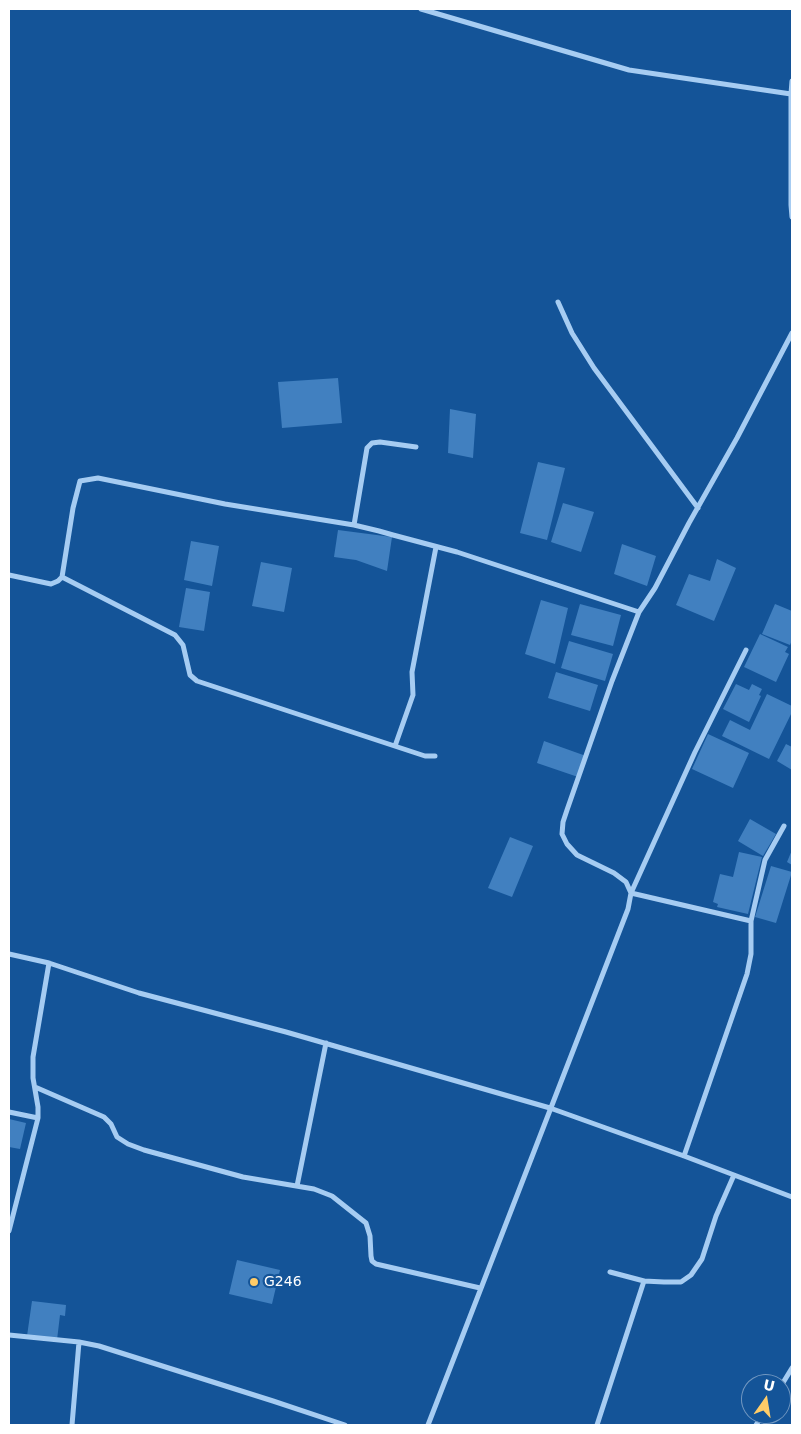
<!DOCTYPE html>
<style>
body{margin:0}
#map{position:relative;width:801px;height:1434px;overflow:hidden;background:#145498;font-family:"DejaVu Sans",sans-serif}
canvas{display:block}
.frame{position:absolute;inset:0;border:10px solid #fff;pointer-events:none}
.north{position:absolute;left:741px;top:1374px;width:50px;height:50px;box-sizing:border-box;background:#145498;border:1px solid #7298c1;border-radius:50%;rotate:13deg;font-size:14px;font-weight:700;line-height:20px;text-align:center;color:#fff}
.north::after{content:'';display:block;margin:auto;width:18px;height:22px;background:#ffcc68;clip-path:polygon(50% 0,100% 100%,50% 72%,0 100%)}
</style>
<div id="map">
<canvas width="801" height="1434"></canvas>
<div class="frame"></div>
<div class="north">U</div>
</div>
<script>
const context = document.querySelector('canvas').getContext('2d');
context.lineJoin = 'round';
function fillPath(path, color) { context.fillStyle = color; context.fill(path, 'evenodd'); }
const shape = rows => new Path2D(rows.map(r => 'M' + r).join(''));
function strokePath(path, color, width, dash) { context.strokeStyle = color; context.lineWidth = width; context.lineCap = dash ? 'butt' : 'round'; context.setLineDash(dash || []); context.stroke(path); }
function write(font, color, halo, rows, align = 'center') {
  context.font = font + ' "DejaVu Sans",sans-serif'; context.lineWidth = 4.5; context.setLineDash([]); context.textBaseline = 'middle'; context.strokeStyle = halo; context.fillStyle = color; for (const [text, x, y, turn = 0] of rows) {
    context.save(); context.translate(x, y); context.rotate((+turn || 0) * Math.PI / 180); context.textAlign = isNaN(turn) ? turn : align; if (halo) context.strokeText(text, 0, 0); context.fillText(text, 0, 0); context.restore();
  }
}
const building = shape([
 [338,378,342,423,282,428,278,382],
 [450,409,476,414,473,458,448,453],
 [538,462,565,468,547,540,520,533],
 [563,503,594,512,581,552,551,542],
 [338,530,392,537,387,571,356,560,334,557],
 [191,541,219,546,212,586,184,580],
 [622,544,656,556,647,586,614,574],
 [717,559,736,568,714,621,676,605,689,574,710,581],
 [261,562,292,568,284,612,252,606],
 [186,588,210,592,204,631,179,627],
 [541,600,568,608,555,664,525,654],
 [580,604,621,615,613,646,571,635],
 [775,604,792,611,792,640,790,645,762,634],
 [760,634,788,647,785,652,789,654,776,682,744,667],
 [569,641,613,654,605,681,561,668],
 [556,672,598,685,590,711,548,698],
 [736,684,749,690,752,684,762,689,759,695,761,696,749,722,723,709],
 [767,694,792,706,792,712,769,759,722,736,730,720,750,730],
 [708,734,749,753,733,788,692,769],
 [544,741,586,756,578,777,537,763],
 [786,744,792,747,792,770,777,761],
 [750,819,776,834,763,856,738,841],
 [510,837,533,846,512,897,488,888],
 [792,850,792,865,787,862],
 [739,852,762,857,748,914,717,907,718,904,713,902,720,874,733,877],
 [771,866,792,872,776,923,755,917],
 [9,1119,26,1123,20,1149,9,1147],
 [237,1260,280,1270,272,1304,229,1294],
 [32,1301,66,1305,65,1316,60,1315,57,1340,27,1336]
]);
const street = shape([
 [421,9,629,70,791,94],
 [792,81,791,94,791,205,792,217],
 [558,302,572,333,594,368,698,508],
 [354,525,367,448,372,443,380,442,416,447],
 [9,575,51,584,58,581,62,577,73,508,80,481,98,478,225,504,354,525,379,531,393,535,457,552,639,612],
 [62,577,175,635,183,645,190,675,197,681,425,756,435,756],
 [746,650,695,752,631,893,751,921],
 [395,746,413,695,412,672,436,547],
 [9,954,49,963,139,993,286,1032,550,1108,684,1156,792,1197],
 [35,1087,104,1117,111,1124,117,1137,128,1144,144,1150,243,1177,314,1189,332,1196,366,1223,370,1236,371,1256,372,1261,376,1264,480,1288],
 [9,1112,38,1118],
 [684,1156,747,974,751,954,751,921,765,860,784,826],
 [297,1186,326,1043],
 [9,1231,38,1118,38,1107,33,1078,33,1057,49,963],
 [610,1272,644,1281,664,1282,681,1282,691,1275,702,1259,716,1216,734,1175],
 [9,1335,79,1342,99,1346,273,1401,345,1425],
 [781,1386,792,1368],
 [72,1425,79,1342],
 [428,1425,628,909,631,893,626,882,614,873,577,855,567,844,562,834,563,822,567,810,612,681,639,612,655,588,689,523,737,438,792,333],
 [597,1425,644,1281],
 [756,1425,763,1414]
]);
const markers = [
 [254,1282,5,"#ffcc68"]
];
const poiNames = [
 ["G246",264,1282]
];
fillPath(building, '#4180c0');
strokePath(street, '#a6ccf2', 5);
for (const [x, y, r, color] of markers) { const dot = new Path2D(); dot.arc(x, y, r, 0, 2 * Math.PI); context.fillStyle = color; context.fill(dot); strokePath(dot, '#145498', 2); }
write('14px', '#fff', '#145498', poiNames, 'left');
</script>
